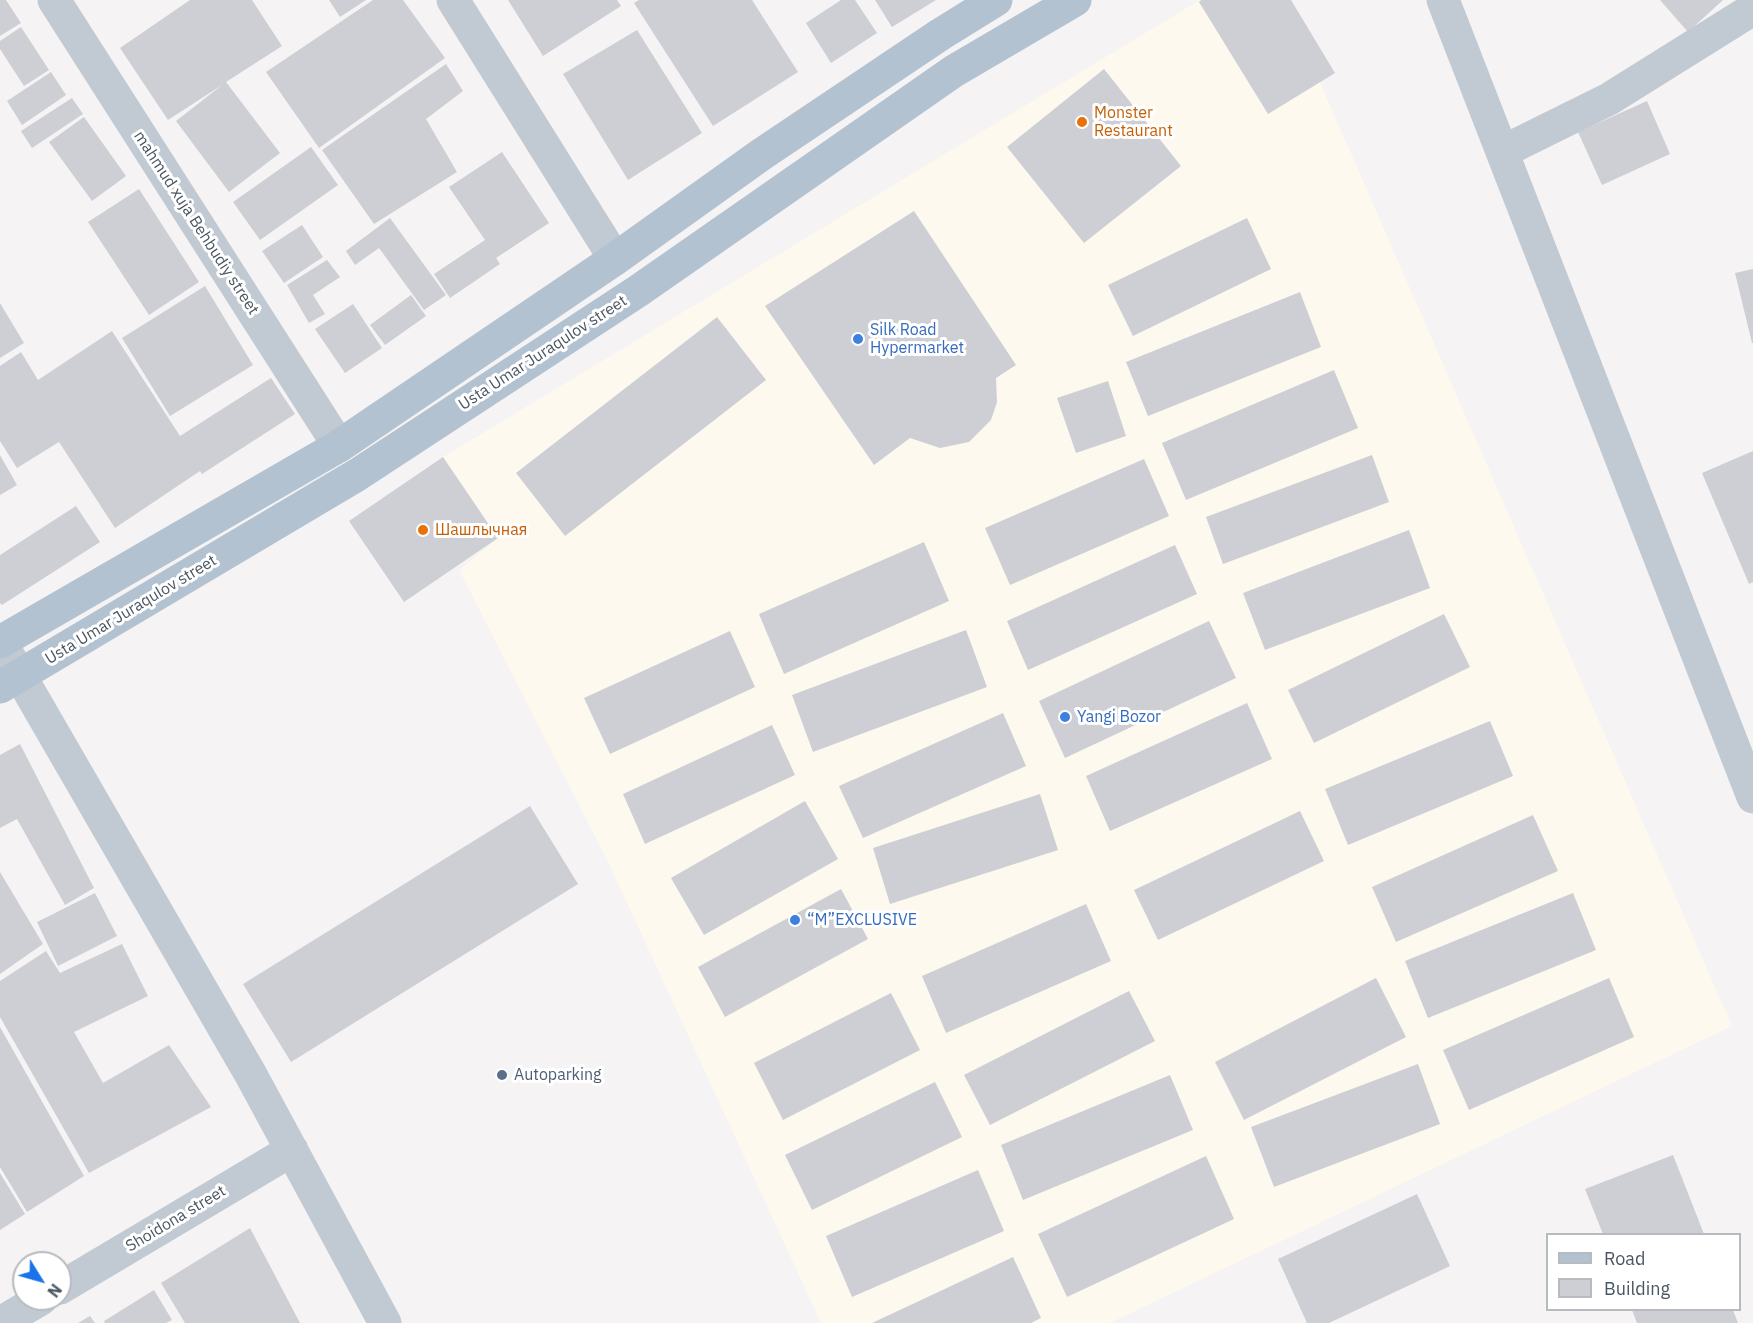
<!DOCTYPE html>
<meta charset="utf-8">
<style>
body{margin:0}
#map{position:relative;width:1753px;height:1323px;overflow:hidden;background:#f5f3f3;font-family:"IBM Plex Sans",sans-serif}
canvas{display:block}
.legend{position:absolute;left:1546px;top:1233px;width:195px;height:78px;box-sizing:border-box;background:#fff;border:2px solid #b7bbc0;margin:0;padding:8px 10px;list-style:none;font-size:18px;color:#4a5661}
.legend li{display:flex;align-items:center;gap:12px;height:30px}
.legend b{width:30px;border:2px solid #b7bbc0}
.north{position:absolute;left:12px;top:1251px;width:60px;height:60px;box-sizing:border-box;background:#fff;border:2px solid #b7bbc0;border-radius:50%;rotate:127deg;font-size:16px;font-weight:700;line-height:24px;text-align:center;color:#4a5661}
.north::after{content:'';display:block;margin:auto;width:21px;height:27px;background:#1a73e8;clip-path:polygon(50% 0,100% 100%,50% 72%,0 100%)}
</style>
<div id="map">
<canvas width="1753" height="1323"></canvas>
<ul class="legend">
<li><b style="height:8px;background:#b3c2d1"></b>Road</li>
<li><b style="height:16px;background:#cdcfd5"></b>Building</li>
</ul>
<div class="north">N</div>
</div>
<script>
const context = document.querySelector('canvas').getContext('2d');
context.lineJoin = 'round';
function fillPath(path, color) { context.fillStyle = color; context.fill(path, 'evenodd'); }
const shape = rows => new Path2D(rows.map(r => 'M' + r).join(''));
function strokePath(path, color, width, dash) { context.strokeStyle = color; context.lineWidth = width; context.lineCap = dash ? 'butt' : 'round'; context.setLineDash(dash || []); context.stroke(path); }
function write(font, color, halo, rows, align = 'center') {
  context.font = font + ' "IBM Plex Sans",sans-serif'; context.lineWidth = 6; context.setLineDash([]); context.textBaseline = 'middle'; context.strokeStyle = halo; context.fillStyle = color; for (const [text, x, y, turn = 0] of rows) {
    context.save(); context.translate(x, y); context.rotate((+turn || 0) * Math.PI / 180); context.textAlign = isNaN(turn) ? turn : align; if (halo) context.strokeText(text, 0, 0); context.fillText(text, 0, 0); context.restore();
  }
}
const commercial = shape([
 [1200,0,1284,0,1732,1026,1110,1323,821,1323,609,864,459,570,498,538,443,457]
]);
const building = shape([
 [0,0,6,0,21,23,0,36],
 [190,0,252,0,282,46,226,82,280,153,229,192,176,121,222,85,168,120,120,48],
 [329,0,366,0,340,17],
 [373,0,403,0,445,58,319,148,266,72],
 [508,0,617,0,621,6,543,56],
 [639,0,752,0,798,72,713,126,634,3],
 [841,0,855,0,877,33,831,63,806,23],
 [875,0,936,0,892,27],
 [1201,0,1291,0,1335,73,1268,114,1199,2],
 [1660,0,1723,0,1688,32],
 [21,27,49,70,24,86,0,49,0,41],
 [637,30,702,133,628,180,563,74],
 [446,64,463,91,426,119,457,172,374,224,322,150],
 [1104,69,1181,166,1084,243,1007,147],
 [51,72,66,95,22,125,7,101],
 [72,98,83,114,32,148,21,131],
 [1647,101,1670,154,1602,185,1578,132],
 [84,117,126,176,92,201,49,142],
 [311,147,338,185,260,240,233,202],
 [502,152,549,223,496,258,500,264,450,298,434,274,485,240,449,187],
 [139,189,199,282,149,315,88,222],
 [914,211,1016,365,996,378,997,402,991,420,969,442,940,448,910,438,874,465,765,306],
 [390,218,446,295,424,310,379,248,355,265,346,251],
 [1247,218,1271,269,1133,336,1108,285],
 [302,225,323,257,284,283,262,251],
 [327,260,340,277,313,295,325,314,309,323,287,285],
 [1753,269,1753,343,1752,343,1735,273],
 [205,286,253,365,170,416,122,338],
 [1300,292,1321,347,1148,416,1126,362],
 [411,295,426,316,385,345,370,325],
 [0,303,24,343,0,358],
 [353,304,382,348,345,373,315,329],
 [717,317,766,380,565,536,516,473],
 [112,331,180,436,271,378,295,414,202,474,200,471,115,528,59,442,17,468,0,441,0,366,21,352,38,380],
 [1334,370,1358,428,1186,500,1162,443],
 [1108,381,1126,436,1076,453,1057,398],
 [1753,451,1753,582,1749,584,1702,473],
 [0,455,17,485,0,495],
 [1372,455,1389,502,1223,564,1206,517],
 [443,457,498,538,404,602,349,521],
 [1144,459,1169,516,1010,585,985,528],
 [76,506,100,542,2,605,0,603,0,555],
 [1409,530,1430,588,1265,650,1243,593],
 [924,542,949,601,784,674,759,614],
 [1175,545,1197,594,1028,670,1007,621],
 [1444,614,1470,667,1314,743,1288,690],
 [1209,621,1236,678,1065,758,1039,701],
 [966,630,987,687,813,752,792,695],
 [730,631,755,687,610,754,584,698],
 [1247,703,1272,759,1110,831,1086,776],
 [1003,713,1026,766,863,838,839,786],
 [1490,721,1513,776,1348,845,1325,789],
 [772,725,795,775,645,844,623,794],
 [20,744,94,888,65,905,17,819,0,828,0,755],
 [1040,794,1058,850,890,904,873,848],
 [805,801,838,859,704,935,671,878],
 [530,806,578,884,291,1062,243,984],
 [1300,811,1324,861,1158,940,1134,890],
 [1533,815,1558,871,1396,942,1372,887],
 [0,872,43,944,0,974],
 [841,889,868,939,725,1017,698,967],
 [95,893,117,936,58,966,37,922],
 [1573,893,1596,950,1428,1018,1405,961],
 [1086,904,1111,961,946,1033,922,976],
 [122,944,148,996,74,1032,103,1083,169,1045,211,1107,89,1173,0,1017,0,981,46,951,60,973],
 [1376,978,1406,1037,1244,1120,1215,1062],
 [1609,978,1634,1037,1469,1110,1443,1050],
 [1129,991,1155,1041,990,1125,964,1075],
 [891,993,920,1050,783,1120,754,1063],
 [0,1027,84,1176,27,1212,0,1167],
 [1418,1064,1440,1124,1274,1187,1251,1127],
 [1170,1075,1193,1130,1023,1200,1001,1145],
 [935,1082,962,1137,812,1210,785,1155],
 [1673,1155,1704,1234,1603,1234,1585,1189],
 [1206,1156,1234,1219,1067,1297,1038,1234],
 [978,1170,1004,1231,852,1297,826,1236],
 [0,1173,25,1214,0,1230],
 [1417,1194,1450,1266,1329,1323,1307,1323,1278,1259],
 [250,1228,300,1323,185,1323,161,1283],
 [1013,1257,1041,1318,1031,1323,872,1323],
 [154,1290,172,1320,166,1323,105,1323,104,1321],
 [1632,1310,1733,1310,1738,1323,1637,1323],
 [90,1316,95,1323,78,1323]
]);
const minor = shape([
 [54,0,339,446],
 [453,0,615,259],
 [1443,0,1753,797],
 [1502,152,1609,99,1753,9],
 [0,641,251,1075,385,1323],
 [60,1288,292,1150],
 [0,1323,41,1299]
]);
const major = shape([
 [0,642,339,446,615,259,762,154,941,34,996,0],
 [0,687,357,475,638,291,954,71,1075,0]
]);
const markers = [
 [1082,122,6,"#e8710a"],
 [858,339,6,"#3f7fe0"],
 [423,530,6,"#e8710a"],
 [1065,717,6,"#3f7fe0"],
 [795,920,6,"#3f7fe0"],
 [502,1075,6,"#5c6f8a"]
];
const foodNames = [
 ["Monster",1094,113],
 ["Restaurant",1094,131],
 ["Шашлычная",435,530]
];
const streetNames = [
 ["mahmud xuja Behbudiy street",196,223,57],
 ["Usta Umar Juraqulov street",543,353,-33],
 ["Usta Umar Juraqulov street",131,610,-31],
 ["Shoidona street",176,1219,-31]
];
const shopNames = [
 ["Silk Road",870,330],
 ["Hypermarket",870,348],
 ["Yangi Bozor",1077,717],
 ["“M”EXCLUSIVE",807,920]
];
const serviceNames = [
 ["Autoparking",514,1075]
];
fillPath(commercial, '#fdf9ef');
fillPath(building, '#cdcfd5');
strokePath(minor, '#c1cad2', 33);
strokePath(major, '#b3c2d1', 33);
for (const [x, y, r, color] of markers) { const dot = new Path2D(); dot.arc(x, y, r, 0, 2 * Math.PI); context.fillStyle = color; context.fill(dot); strokePath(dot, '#fff', 2); }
write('16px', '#c56008', '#fff', foodNames, 'left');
write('16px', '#4a5661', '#fff', streetNames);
write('16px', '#366cbe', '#fff', shopNames, 'left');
write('16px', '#4e5e75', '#fff', serviceNames, 'left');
</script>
